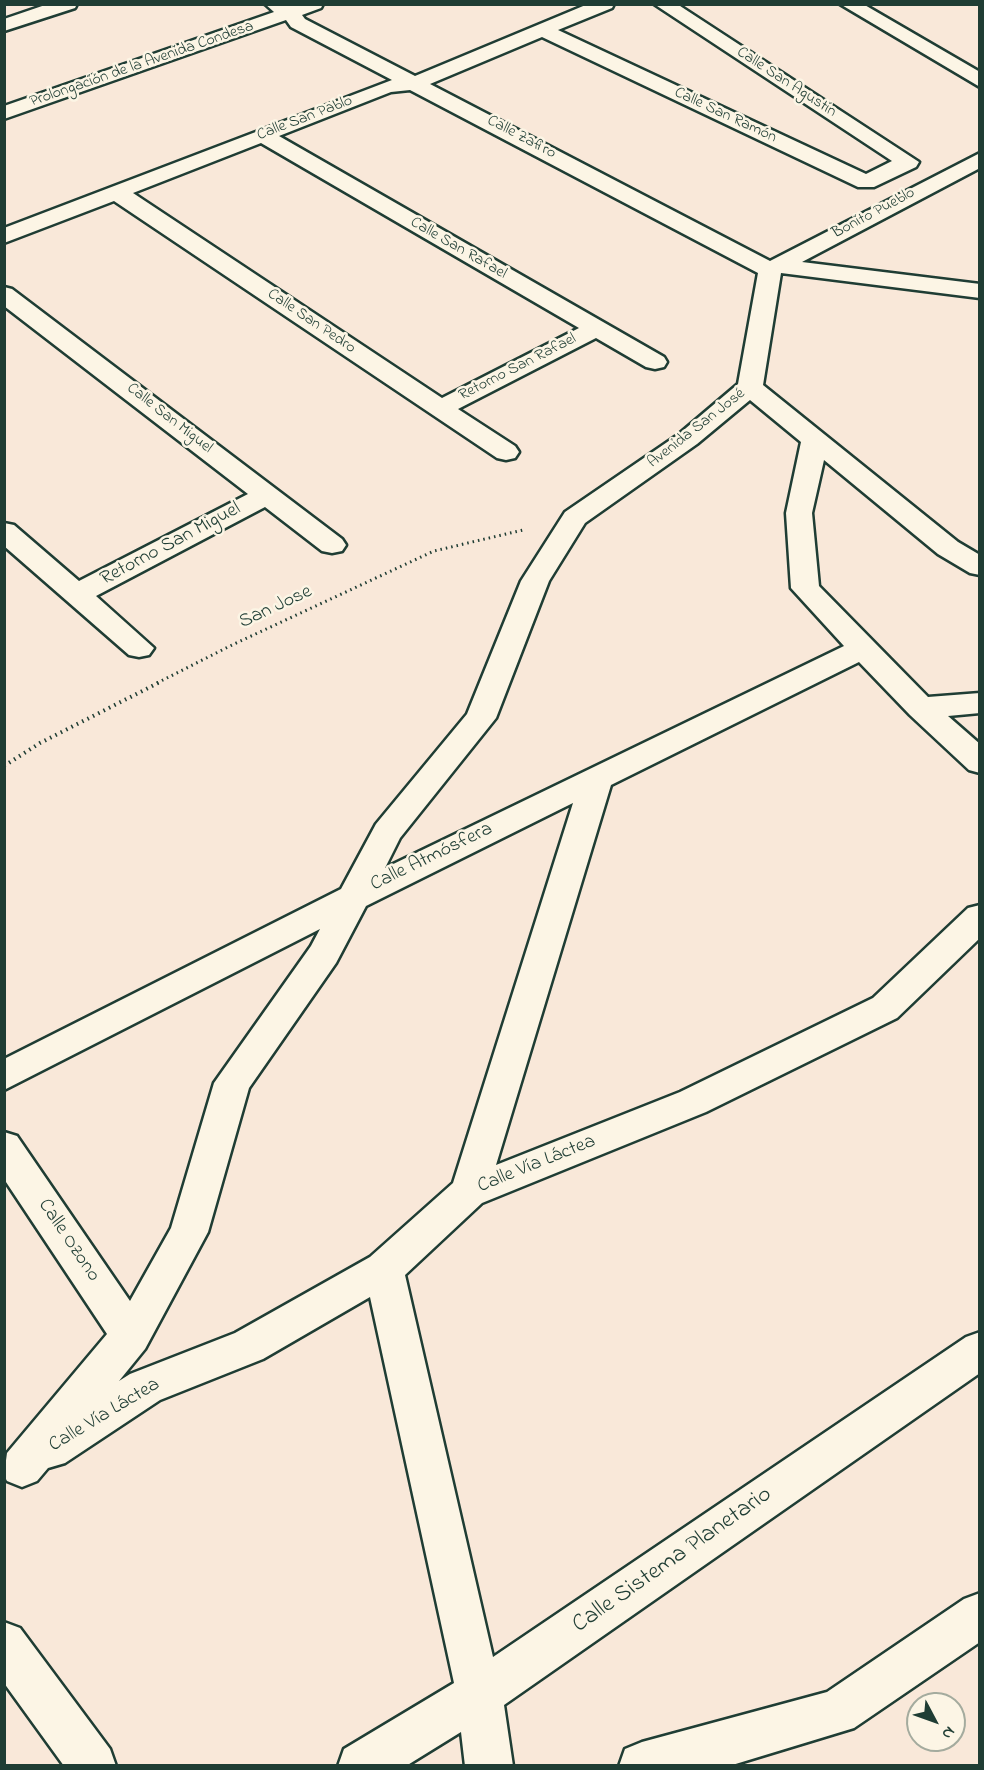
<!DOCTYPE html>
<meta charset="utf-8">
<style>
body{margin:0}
#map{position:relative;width:984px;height:1770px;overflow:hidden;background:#f9e8d9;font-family:"Indie Flower",sans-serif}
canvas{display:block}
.frame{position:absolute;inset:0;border:6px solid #1f3d34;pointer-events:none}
.north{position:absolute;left:906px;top:1692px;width:60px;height:60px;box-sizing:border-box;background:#fcf5e5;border:2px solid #a4ab9e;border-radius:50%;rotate:131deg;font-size:16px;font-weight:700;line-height:24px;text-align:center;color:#1f3d34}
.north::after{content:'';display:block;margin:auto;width:21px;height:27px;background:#1f3d34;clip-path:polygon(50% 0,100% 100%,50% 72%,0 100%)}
</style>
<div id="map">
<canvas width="984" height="1770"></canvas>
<div class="frame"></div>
<div class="north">N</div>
</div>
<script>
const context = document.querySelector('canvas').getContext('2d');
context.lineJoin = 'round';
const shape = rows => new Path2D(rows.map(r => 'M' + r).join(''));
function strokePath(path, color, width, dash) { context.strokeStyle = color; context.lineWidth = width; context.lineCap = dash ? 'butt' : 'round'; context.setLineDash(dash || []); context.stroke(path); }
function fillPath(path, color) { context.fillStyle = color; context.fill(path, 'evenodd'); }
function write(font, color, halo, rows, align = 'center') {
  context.font = font + ' "Indie Flower",sans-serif'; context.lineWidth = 5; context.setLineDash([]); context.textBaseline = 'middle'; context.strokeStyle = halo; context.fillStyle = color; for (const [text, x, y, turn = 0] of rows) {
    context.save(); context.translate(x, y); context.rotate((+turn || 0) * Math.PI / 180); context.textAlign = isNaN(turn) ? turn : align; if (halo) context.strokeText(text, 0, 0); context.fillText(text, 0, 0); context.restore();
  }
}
const pathFar1 = shape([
 [157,683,234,644,434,551,523,530]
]);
const path = shape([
 [4,766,40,743,160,682]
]);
const street = shape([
 [48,4,77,4,75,8,4,31,4,19,48,4],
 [265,4,323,4,321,8,302,15,305,19,415,76,588,4,614,4,612,8,558,30,866,174,892,161,654,4,677,4,919,162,916,167,874,187,858,187,542,37,430,84,770,261,980,153,980,168,802,262,980,284,980,298,781,273,763,385,958,542,980,555,980,575,970,573,938,554,824,460,812,513,819,586,928,697,980,693,980,713,948,716,980,744,980,773,969,770,910,715,859,662,611,785,496,1165,680,1092,873,998,968,908,980,905,980,938,897,1018,706,1112,482,1203,405,1275,493,1657,966,1337,980,1332,980,1373,504,1705,513,1766,465,1766,461,1732,406,1766,338,1766,344,1749,454,1683,370,1297,263,1359,160,1400,65,1463,48,1468,37,1481,22,1487,7,1481,4,1475,7,1453,107,1334,4,1179,4,1132,17,1136,130,1301,171,1228,214,1083,311,946,320,929,4,1090,4,1059,341,889,376,824,467,714,521,581,565,512,679,434,738,384,758,273,410,90,391,92,279,136,664,357,667,362,664,367,655,369,646,367,596,338,458,409,515,446,519,452,515,458,506,460,497,458,114,201,4,243,4,228,392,80,291,27,286,20,4,119,4,106,274,12,265,4],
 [261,143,579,328,442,398,133,193,261,143],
 [750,400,801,442,786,513,791,588,844,646,385,868,400,838,496,718,549,581,585,523,697,444,750,400],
 [573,803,453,1183,370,1257,235,1333,130,1374,119,1381,145,1349,208,1232,249,1088,336,963,366,906,573,803],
 [840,4,863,4,980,72,980,87,840,4],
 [4,287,12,289,342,539,346,545,342,551,332,553,322,551,265,507,96,596,154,648,149,655,139,657,129,655,4,546,4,523,14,525,79,581,248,494,4,306,4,287],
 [980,1593,980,1642,854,1728,729,1766,619,1766,625,1749,642,1742,827,1692,964,1599,980,1593],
 [4,1622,20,1628,110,1749,116,1766,64,1766,4,1683,4,1622]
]);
const farStreetnames = [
 ["Prolongación de la Avenida Condesa",142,65,-19],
 ["Calle San Agustin",786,83,33],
 ["Calle San Ramón",725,116,25],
 ["Calle San Pablo",305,119,-21],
 ["Calle Zafiro",521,138,28],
 ["Bonito Pueblo",874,214,-28],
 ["Calle San Rafael",458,249,30],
 ["Calle San Pedro",311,322,34],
 ["Retorno San Rafael",518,368,-27],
 ["Calle San Miguel",169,419,38],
 ["Avenida San José",697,429,-38]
];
const streetNames = [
 ["Retorno San Miguel",171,545,-28],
 ["San Jose",276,608,-25],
 ["Calle Atmósfera",432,858,-26],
 ["Calle Vía Láctea",537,1165,-22],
 ["Calle Ozono",68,1241,56],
 ["Calle Vía Láctea",105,1416,-31]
];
const nearStreetnames = [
 ["Calle Sistema Planetario",673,1561,-35]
];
strokePath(street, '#1f3d34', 5);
strokePath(pathFar1, '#1f3d34', 3, [1.5, 4]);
strokePath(path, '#1f3d34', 4, [1.5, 4.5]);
fillPath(street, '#fcf5e5');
write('16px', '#1f3d34', '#fcf5e5', farStreetnames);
write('20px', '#1f3d34', '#fcf5e5', streetNames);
write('24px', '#1f3d34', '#fcf5e5', nearStreetnames);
</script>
